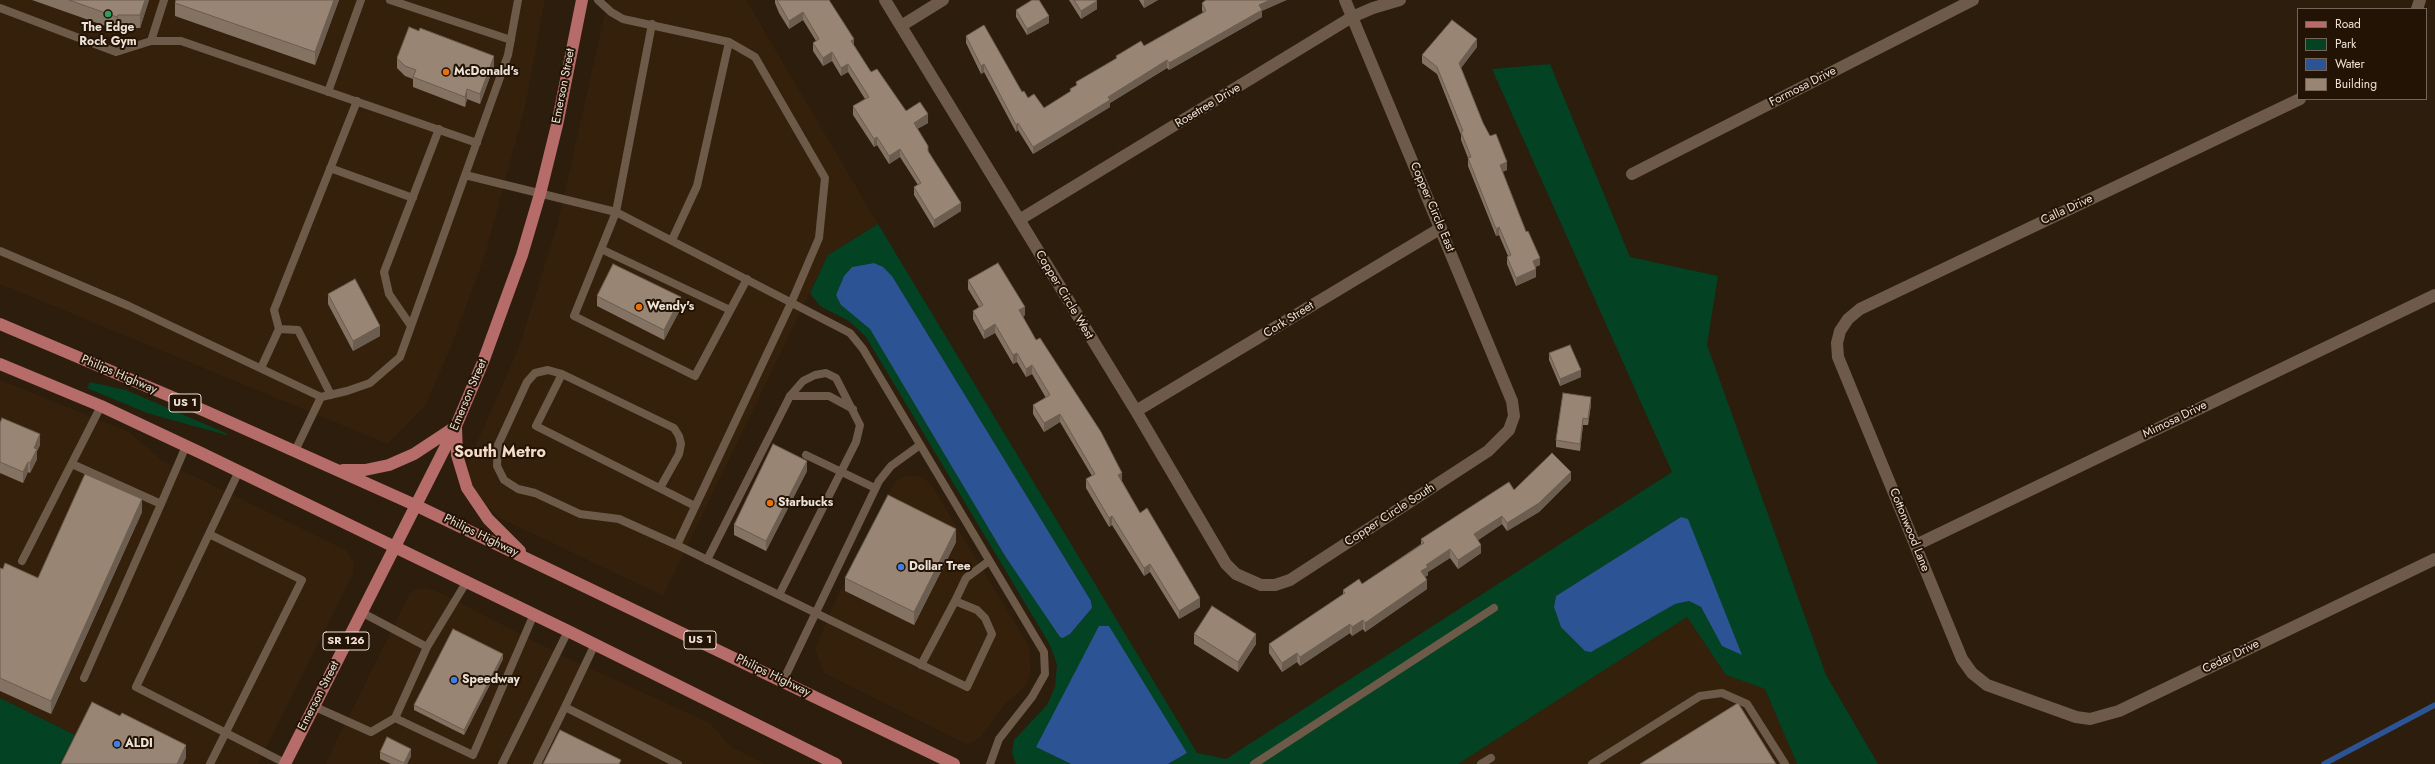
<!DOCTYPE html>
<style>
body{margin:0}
#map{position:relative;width:2435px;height:764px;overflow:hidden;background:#2c1d0d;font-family:Jost,sans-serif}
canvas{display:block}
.legend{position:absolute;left:2297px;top:8px;width:130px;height:92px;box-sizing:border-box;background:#221305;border:1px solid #736659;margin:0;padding:5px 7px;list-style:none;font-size:12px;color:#ede2d8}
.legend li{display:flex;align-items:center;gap:8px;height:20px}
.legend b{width:20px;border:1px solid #736659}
</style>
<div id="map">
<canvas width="2435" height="764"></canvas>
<ul class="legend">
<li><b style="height:5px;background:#b66c69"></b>Road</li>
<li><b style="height:11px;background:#034222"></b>Park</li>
<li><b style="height:11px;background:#2c5393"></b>Water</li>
<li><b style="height:11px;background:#998573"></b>Building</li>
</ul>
</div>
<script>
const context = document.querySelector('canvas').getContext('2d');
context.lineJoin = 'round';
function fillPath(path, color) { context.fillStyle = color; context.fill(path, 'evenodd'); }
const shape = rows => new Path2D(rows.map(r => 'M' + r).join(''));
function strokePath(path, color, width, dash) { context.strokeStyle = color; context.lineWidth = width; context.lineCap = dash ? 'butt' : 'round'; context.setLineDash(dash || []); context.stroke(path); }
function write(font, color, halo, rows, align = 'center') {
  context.font = font + ' Jost,sans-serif'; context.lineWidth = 4; context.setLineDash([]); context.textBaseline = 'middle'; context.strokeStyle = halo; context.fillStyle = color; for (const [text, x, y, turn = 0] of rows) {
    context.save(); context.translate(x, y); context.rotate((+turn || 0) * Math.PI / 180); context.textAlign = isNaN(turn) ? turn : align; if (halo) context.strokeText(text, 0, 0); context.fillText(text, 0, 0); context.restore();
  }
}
const built = shape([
 [0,0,545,0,525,107,485,255,449,352,425,406,388,444,0,284],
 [608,0,746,0,878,224,828,255,663,596,498,517,481,499,470,480,468,463,519,347,557,226],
 [0,380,129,432,163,461,346,550,354,563,353,574,258,764,60,764,75,735,0,698],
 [908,475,921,477,930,483,1029,646,1031,671,1025,687,1003,706,981,737,968,745,824,673,815,649,837,597,896,480],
 [427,588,443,594,565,657,710,723,730,746,765,764,325,764,410,593,417,589],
 [1687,617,1726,675,1765,689,1797,764,1458,764]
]);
const green = shape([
 [1550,64,1630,257,1718,276,1707,345,1826,675,1878,764,1797,764,1765,689,1726,675,1687,617,1458,764,1168,764,1187,753,1036,747,1071,764,1016,764,1012,753,1014,740,1047,705,1055,687,1057,665,1050,645,866,337,849,321,820,306,810,293,828,255,878,224,1197,753,1226,759,1672,472,1492,69],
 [874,263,892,276,1091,601,1092,608,1070,634,1063,638,1005,556,870,328,841,305,836,295,844,276,852,267],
 [1681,517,1722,646,1701,607,1689,601,1675,604,1554,607,1556,596],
 [90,382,126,390,228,434,226,435,147,413,87,388],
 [0,698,75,735,60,764,0,764]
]);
const water = shape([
 [874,263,883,267,892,276,1091,601,1092,608,1070,634,1063,638,1060,637,1005,556,870,329,841,305,836,295,844,276,852,267],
 [1681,517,1688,519,1742,655,1722,646,1701,607,1689,601,1675,604,1591,652,1585,651,1561,627,1554,607,1556,596],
 [1099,626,1109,626,1187,753,1168,764,1071,764,1036,747]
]);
const stream = shape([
 [2324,764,2435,705]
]);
const service = shape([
 [390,0,511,40],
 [598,0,611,12,623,19,729,42,697,186,672,240],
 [0,8,116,52,151,41,181,41,477,143],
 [652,24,616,212,574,316,695,376,747,279],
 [151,41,164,0],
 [328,92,361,0],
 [330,168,413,198],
 [465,175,616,212,850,333,863,349,1044,652,1045,674,1032,697,999,739,990,764],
 [601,249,730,310],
 [0,251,129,306,321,397,347,391,370,383,400,357,508,55,518,0],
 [411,326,389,294,384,272,439,129],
 [279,329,298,330,331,395],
 [261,368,279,329,274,310,357,101],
 [562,374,674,428,679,436,681,444,679,454,660,488],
 [790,396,829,396,853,409],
 [295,451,321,397],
 [806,455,875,488],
 [72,464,161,504,186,446],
 [239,471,136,687,285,763],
 [695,506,536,426,562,374,548,370,535,373,527,382,498,445,497,466,504,480,518,489,535,493,580,514,619,519,677,545,792,301,819,238,825,178,755,57,729,42],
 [209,534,302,580,210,764],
 [677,545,967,687,992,634,985,618,977,610,955,601,966,578,989,561],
 [707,560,790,396,803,381,815,375,826,373,836,378,860,425,856,442,779,595],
 [22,561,101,406],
 [361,612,427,647],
 [921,665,955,601],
 [84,678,161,504],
 [783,681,879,481,891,466,920,445],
 [313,706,371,732,395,718,427,647,467,581],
 [565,707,595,644],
 [395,718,473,755,534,614],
 [502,764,568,631],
 [537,764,565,707,678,764],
 [1254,764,1494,608],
 [1481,764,1491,758],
 [1592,764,1700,696,1722,693,1747,704,1785,764]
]);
const minor = shape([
 [885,0,1136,411,1226,564,1236,574,1261,585,1275,585,1290,580,1488,451,1509,430,1514,416,1512,401,1345,0],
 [2417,9,2420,0],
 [901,26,943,0],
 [2300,99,1860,309,1848,319,1840,331,1837,343,1838,357,1962,659,1972,673,1987,685,2076,717,2090,719,2119,711,2435,559],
 [1632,174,1973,0],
 [1019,220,1352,17,1373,8,1400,0],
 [1136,411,1441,228],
 [1916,545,2435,295]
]);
const primary = shape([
 [0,324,205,411,415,505,954,764],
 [0,364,101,406,201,453,568,631,836,764],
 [456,427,457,455,467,488,488,519,520,551],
 [343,470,365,470,389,465,414,454,455,427],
 [285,764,456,426,483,362,522,255,540,194,557,125,582,0]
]);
const wall = shape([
 [32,0,149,0,140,28,118,28,117,30],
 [339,0,315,65,175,16,175,3],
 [775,0,829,0,854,45,871,72,906,111,928,123,917,129,928,151,961,211,934,228,914,195,914,187,918,185,900,157,889,164,877,145,874,147,853,115,853,106,865,99,848,72,841,76,832,61,823,66,813,51,813,43,816,41,803,20,789,29,779,13,775,3],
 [1069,0,1096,0,1097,9,1081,19],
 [1139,0,1158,0,1144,8],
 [1202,3,1262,11,1262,17,1169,70,1167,68,1110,103,1110,107,1033,154,1018,130,1016,132,984,72,981,74,966,43,966,36,1028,98,1044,108,1070,92,1070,89,1076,86,1076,82,1116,59,1116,56,1144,46,1203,13,1202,10],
 [1016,10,1049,23,1027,35,1016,17],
 [1477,47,1461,68,1483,123,1507,170,1502,172,1540,265,1535,267,1536,277,1516,286,1507,264,1507,257,1508,256,1499,235,1496,236,1468,166,1468,158,1461,140,1461,135,1437,74,1422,63,1422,55],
 [397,58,494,66,480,104,467,99,465,107,413,87,413,79,405,76,397,68],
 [968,280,1025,315,1023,317,1036,340,1122,481,1140,513,1200,607,1179,619,1150,572,1144,576,1112,525,1109,527,1086,488,1086,479,1092,476,1060,422,1044,432,1033,414,1033,405,1046,398,1032,374,1026,377,1017,362,1013,364,995,333,984,339,973,319,973,311,979,307,968,289],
 [328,294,380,336,353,351,328,304],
 [597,296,681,308,664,340,597,306],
 [1549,353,1581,377,1560,386,1549,360],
 [1591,404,1588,425,1583,425,1580,451,1556,447,1556,440],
 [0,423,40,445,37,451,37,459,30,473,28,472,23,483,0,473],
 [807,471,766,551,734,535,734,525],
 [1571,480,1539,512,1507,531,1502,524,1478,540,1481,553,1458,569,1450,558,1428,572,1428,575,1425,577,1427,589,1365,632,1363,629,1352,636,1350,633,1300,666,1297,662,1282,672,1269,653,1269,644,1343,595,1343,590,1362,584,1421,544,1421,539,1514,490],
 [142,512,51,714,0,691,0,568,38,578],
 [956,542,914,625,845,591,845,578],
 [1194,634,1256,644,1238,672,1194,644],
 [503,659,464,735,414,710,414,705],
 [380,752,411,756,407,764,391,764,380,759]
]);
const shadedWall = shape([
 [145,0,149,0,140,28,140,15],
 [334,0,339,0,315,65,315,52],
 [1144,0,1158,0,1144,8],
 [1270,0,1287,0,1262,11,1262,17,1169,70,1169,63,1259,5],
 [1097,1,1097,9,1081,19,1081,11],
 [803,12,803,20,789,29,789,21],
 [118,15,118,28,117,30,117,17],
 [1049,16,1049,23,1027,35,1027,29],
 [854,39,854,47,851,41],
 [1477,39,1477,47,1459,70,1459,63],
 [832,52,832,61,823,66,823,58],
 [494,56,494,66,480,104,480,94],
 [1167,60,1167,68,1110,103,1110,107,1033,154,1033,147,1108,97],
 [848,64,848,72,841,76,841,68],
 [984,64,984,72,981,74,981,66],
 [467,89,467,99,465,107,465,97],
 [928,114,928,123,914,131,914,123],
 [1018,123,1018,130,1016,132,1016,125],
 [877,137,877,145,874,147,874,139],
 [900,149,900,157,889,164,889,156],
 [1507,162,1507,170,1500,173,1500,165],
 [961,203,961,211,934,228,934,220],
 [1499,227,1499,235,1496,236,1496,229],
 [1540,258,1540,265,1533,268,1533,261],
 [1536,269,1536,277,1516,286,1516,278],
 [681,297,681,308,664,340,664,330],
 [1025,307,1025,315,1019,319,1019,310],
 [995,324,995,333,984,339,984,331],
 [380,326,380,336,353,351,353,341],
 [1017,353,1017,362,1013,364,1013,355],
 [1032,365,1032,374,1026,377,1026,369],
 [1581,370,1581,377,1560,386,1560,379],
 [1591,397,1591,404,1588,425,1588,419],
 [1060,414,1060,422,1044,432,1044,423],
 [1583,418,1583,425,1580,451,1580,444],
 [40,434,40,445,37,451,37,459,30,473,30,463,34,448],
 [807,461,807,471,766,551,766,541],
 [28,462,28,472,23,483,23,472],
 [1571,472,1571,480,1539,512,1507,531,1507,523],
 [1122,473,1122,481,1118,484,1118,475],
 [142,499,142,512,51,714,51,701],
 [1112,516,1112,525,1109,527,1109,518],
 [1502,516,1502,524,1474,543,1474,534],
 [956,529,956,542,914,625,914,612],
 [1481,545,1481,553,1458,569,1458,560],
 [1450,549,1450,558,1428,572,1428,575,1421,580,1421,571,1426,565],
 [1150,564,1150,572,1144,576,1144,568],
 [1427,580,1427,589,1365,632,1365,623],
 [1200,598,1200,607,1179,619,1179,611],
 [1363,620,1363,629,1352,636,1352,627],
 [1350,624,1350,633,1300,666,1300,657],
 [1256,634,1256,644,1238,672,1238,662],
 [1297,653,1297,662,1282,672,1282,663],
 [503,654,503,659,464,735,464,730],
 [186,745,186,758,183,764,177,764],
 [411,749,411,756,407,764,404,764]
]);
const building = shape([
 [69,0,145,0,140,15,118,15,117,17,69,0],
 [176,0,334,0,315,52,175,3,176,0],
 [777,0,829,0,854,39,851,41,871,72,877,69,906,111,920,102,928,114,914,123,928,146,928,151,961,203,934,220,914,187,921,183,900,149,889,156,877,137,874,139,853,106,869,97,848,64,841,68,832,52,823,58,813,43,819,39,803,12,789,21,777,0],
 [1032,0,1039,0,1049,16,1027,29,1016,10,1032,0],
 [1074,0,1096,0,1097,1,1081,11,1074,0],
 [1206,0,1270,0,1259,5,1262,10,1169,63,1167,60,1108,97,1110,100,1033,147,1018,123,1016,125,984,64,981,66,966,36,984,25,1022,92,1024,91,1028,98,1034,94,1044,108,1071,91,1070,89,1077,85,1076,82,1117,58,1116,56,1141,41,1144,46,1206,11,1202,3,1206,0],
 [1452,20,1477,39,1459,63,1483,123,1490,136,1496,134,1507,162,1500,165,1526,232,1528,231,1540,258,1533,261,1536,269,1516,278,1507,257,1511,255,1499,227,1496,229,1468,158,1471,157,1461,132,1463,131,1437,67,1422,55,1452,20],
 [409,27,419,31,420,28,494,56,480,94,467,89,465,97,413,77,416,70,405,66,397,58,409,27],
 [998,263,1025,307,1019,310,1036,340,1040,338,1101,432,1122,473,1118,475,1140,513,1147,508,1200,598,1179,611,1150,564,1144,568,1112,516,1109,518,1086,479,1095,474,1060,414,1044,423,1033,405,1050,395,1032,365,1026,369,1017,353,1013,355,995,324,984,331,973,311,983,305,968,280,998,263],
 [613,264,681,297,664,330,597,296,613,264],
 [355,279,380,326,353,341,328,294,355,279],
 [1570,345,1581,370,1560,379,1549,353,1570,345],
 [1563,393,1591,397,1588,419,1583,418,1580,444,1556,440,1563,393],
 [2,418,40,434,34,448,37,449,30,463,28,462,23,472,0,462,0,423,2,418],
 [773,444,807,461,766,541,734,525,773,444],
 [1552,453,1571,472,1539,503,1507,523,1502,516,1474,534,1481,545,1458,560,1450,549,1426,565,1428,567,1421,571,1427,580,1365,623,1363,620,1352,627,1350,624,1300,657,1297,653,1282,663,1269,644,1345,593,1343,590,1359,579,1362,584,1424,543,1421,539,1509,482,1514,490,1552,453],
 [85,474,142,499,51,701,0,678,0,568,3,569,5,563,38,578,85,474],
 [888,495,956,529,914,612,845,578,888,495],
 [1212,606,1256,634,1238,662,1194,634,1212,606],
 [453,629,503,654,464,730,414,705,453,629],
 [92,702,120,716,122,713,186,745,177,764,61,764,92,702],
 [1738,703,1776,764,1640,764,1738,703],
 [560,730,621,760,619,764,543,764,560,730],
 [387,737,411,749,404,763,380,752,387,737]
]);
const markers = [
 [108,14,4,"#2e9e5b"],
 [446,72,4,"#e8710a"],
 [639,307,4,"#e8710a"],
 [770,503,4,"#e8710a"],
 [901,567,4,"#3f7fe0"],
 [454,680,4,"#3f7fe0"],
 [117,744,4,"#3f7fe0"]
];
const shields = [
 [185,403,32],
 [700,640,32],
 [346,641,46]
];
const shieldNames = [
 ["US 1",185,403],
 ["US 1",700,640],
 ["SR 126",346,641]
];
const poiNames = [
 ["The Edge",108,28,"center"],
 ["Rock Gym",108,42,"center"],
 ["McDonald's",454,72],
 ["Wendy's",647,307],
 ["Starbucks",778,503],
 ["Dollar Tree",909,567],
 ["Speedway",462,680],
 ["ALDI",125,744]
];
const streetNames = [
 ["Emerson Street",564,86,-79],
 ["Formosa Drive",1803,87,-27],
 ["Rosetree Drive",1208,106,-31],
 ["Copper Circle East",1432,207,67],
 ["Calla Drive",2067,210,-25],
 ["Copper Circle West",1064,295,59],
 ["Cork Street",1289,320,-32],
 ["Philips Highway",119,375,23],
 ["Emerson Street",469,395,-67],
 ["Mimosa Drive",2175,420,-26],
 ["Copper Circle South",1390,515,-33],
 ["Cottonwood Lane",1909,530,68],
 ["Philips Highway",481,536,26],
 ["Cedar Drive",2231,657,-26],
 ["Philips Highway",773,676,26],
 ["Emerson Street",319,696,-63]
];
const districtNames = [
 ["South Metro",500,453]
];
fillPath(built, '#35210b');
fillPath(green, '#034222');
fillPath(water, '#2c5393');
strokePath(stream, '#2c5393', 5.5);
strokePath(service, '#6d5a49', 8);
strokePath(minor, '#6d5a49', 12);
strokePath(primary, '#b66c69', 12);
fillPath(wall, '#847263');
fillPath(shadedWall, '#6b5d50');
fillPath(building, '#998573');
strokePath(building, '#6b5d50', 1);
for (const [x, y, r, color] of markers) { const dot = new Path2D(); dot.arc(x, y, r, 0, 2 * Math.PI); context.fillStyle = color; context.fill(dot); strokePath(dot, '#221305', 1.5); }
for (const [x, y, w] of shields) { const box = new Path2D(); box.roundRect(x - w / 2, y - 9, w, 18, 3); context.fillStyle = '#221305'; context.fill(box); strokePath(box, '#ede2d8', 1); }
write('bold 11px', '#ede2d8', null, shieldNames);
write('bold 12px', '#ede2d8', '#221305', poiNames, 'left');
write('12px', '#ede2d8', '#221305', streetNames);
write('bold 16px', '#f6dbc8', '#221305', districtNames);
</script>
